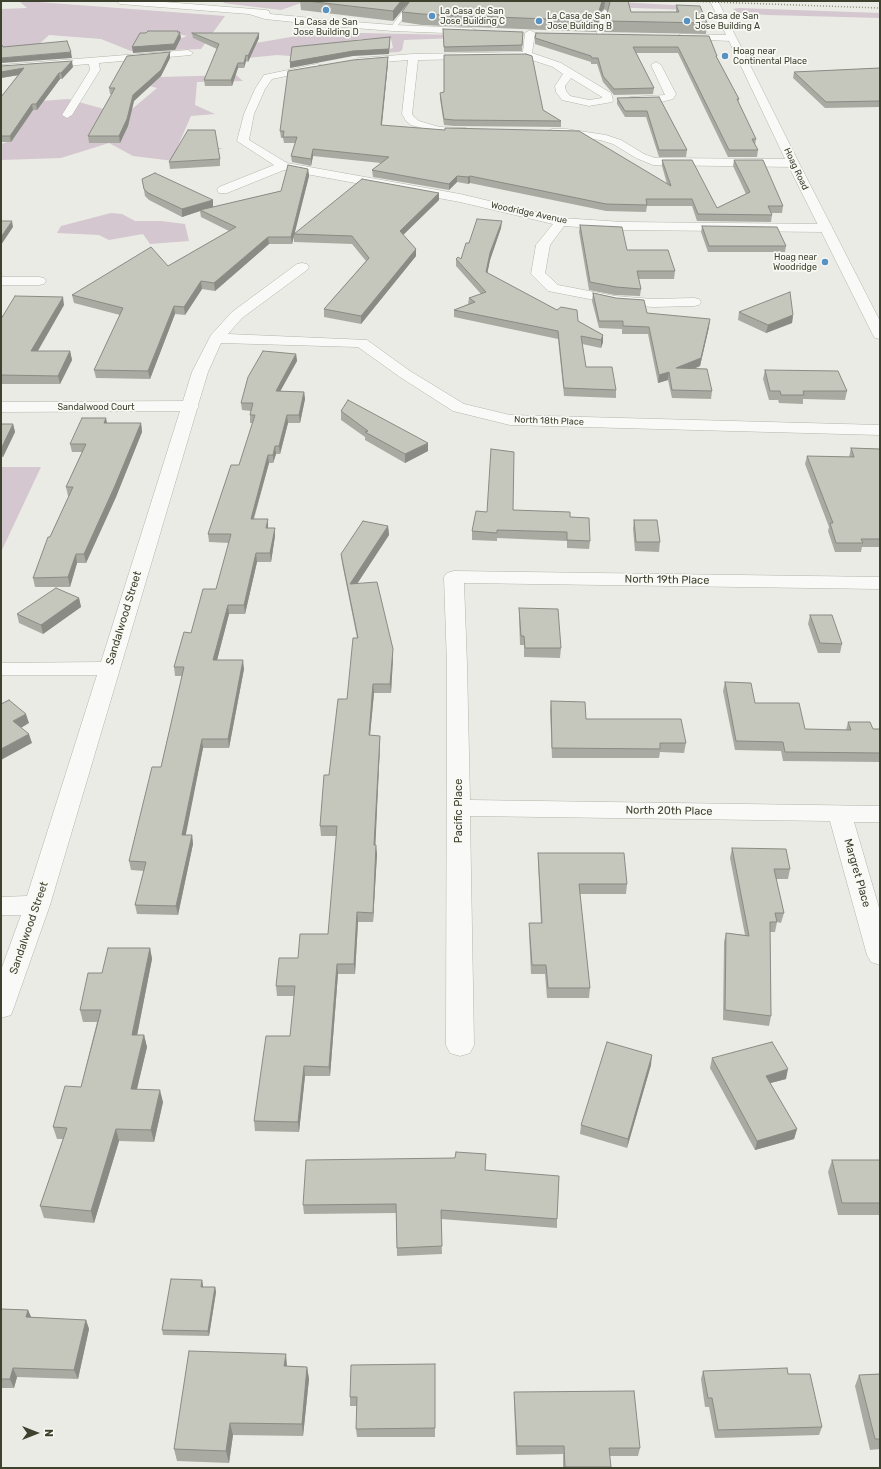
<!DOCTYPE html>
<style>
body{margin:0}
#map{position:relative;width:881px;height:1469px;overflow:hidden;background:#eaebe5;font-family:Rubik,sans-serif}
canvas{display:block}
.frame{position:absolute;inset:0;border:2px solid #3d422e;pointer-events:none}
.north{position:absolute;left:16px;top:1413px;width:40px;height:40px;-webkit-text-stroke:3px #f8f8f4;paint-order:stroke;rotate:90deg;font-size:11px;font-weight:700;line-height:16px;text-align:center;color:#3d422e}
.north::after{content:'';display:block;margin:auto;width:14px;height:18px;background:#3d422e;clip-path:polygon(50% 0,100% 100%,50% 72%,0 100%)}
</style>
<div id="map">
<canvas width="881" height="1469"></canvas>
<div class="frame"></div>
<div class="north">N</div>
</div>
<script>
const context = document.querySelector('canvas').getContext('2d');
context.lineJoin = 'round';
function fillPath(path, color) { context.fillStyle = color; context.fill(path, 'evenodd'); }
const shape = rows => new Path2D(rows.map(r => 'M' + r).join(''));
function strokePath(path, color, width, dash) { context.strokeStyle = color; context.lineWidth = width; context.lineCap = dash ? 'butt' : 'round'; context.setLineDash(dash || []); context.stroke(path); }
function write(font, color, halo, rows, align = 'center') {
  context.font = font + ' Rubik,sans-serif'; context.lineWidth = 3.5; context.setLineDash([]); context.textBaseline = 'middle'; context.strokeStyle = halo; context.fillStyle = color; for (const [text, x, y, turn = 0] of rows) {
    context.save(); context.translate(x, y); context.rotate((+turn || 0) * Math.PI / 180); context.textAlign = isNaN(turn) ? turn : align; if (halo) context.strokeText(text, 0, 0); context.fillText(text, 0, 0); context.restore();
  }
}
const green = shape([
 [19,1,24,1,225,16,201,49,171,50,160,47,187,36,175,33,146,51,131,51,101,39,49,35,35,48,1,50,1,9,27,8],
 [226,1,307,1,281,10,223,3],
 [603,1,689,6,692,10,546,5],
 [739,8,880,13,880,18,768,15,736,13,733,9],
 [314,33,361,33,509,36,404,40,402,50,399,52,379,53,393,48,391,39,361,39,305,49,303,57,277,55,247,58,213,56,221,49],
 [236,75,243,81,197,82,195,105,215,114,191,116,177,148,223,148,182,162,133,156,109,143,61,158,1,160,1,144,11,141,13,103,68,99,125,115,157,88,121,78],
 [111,213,122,214,135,221,161,221,185,224,189,241,150,244,143,234,109,240,99,235,57,233,61,226],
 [1,467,41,467,1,552]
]);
const service = shape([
 [409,3,414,4,395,29,391,29,390,28,409,3],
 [605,10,608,12,601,36,596,37,602,12,605,10]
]);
const minor = shape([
 [116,1,152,1,266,10,269,11,270,14,342,21,393,25,472,28,477,31,472,34,393,31,342,27,265,19,249,14,120,4,116,1],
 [530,30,535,33,532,53,561,63,611,93,613,100,612,102,589,106,562,100,556,92,555,86,563,74,553,67,526,58,418,60,412,114,414,117,419,121,429,124,440,127,466,128,472,131,466,134,440,133,411,125,406,121,402,114,408,60,359,64,354,61,359,58,413,54,523,52,525,33,530,30],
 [571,78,602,97,602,98,589,100,570,96,566,91,565,86,571,78],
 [681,34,732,35,737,38,732,41,678,39,676,37,681,34],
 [188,50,193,53,191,55,99,63,100,70,72,115,67,118,62,115,90,70,89,64,1,71,1,65,188,50],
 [656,62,661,65,676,94,673,99,661,102,626,102,625,100,630,97,665,95,651,65,656,62],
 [317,64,321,65,322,67,321,69,272,79,265,89,254,114,249,140,287,163,460,194,561,218,623,222,826,224,831,225,832,228,831,231,826,232,623,230,564,226,550,245,545,273,558,285,615,296,653,299,694,298,699,299,701,302,699,305,694,306,653,307,615,304,548,291,531,274,536,245,553,224,460,202,284,170,227,193,219,193,217,190,219,187,274,165,237,141,244,114,255,89,264,75,317,64],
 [552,129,566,129,606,135,621,140,644,154,655,158,793,159,797,161,799,163,797,165,793,167,653,165,636,158,613,144,600,140,548,134,546,132,552,129],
 [302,263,307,264,309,267,307,270,242,318,228,334,367,340,410,371,464,404,510,415,880,425,880,435,510,425,453,411,400,377,358,347,221,343,208,372,198,405,199,406,197,409,50,905,14,1007,11,1015,1,1018,1,970,21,915,1,915,1,897,27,896,97,675,1,675,1,663,101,662,180,411,1,412,1,402,183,401,192,372,211,335,232,312,297,264,302,263],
 [1,277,39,277,44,278,46,281,44,284,39,285,1,285,1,277],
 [454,571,880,577,880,589,464,583,467,665,470,800,880,806,880,822,854,822,880,911,880,965,871,962,867,955,830,821,470,816,474,1045,470,1053,460,1056,450,1053,446,1045,447,665,444,577,447,573,454,571]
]);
const tertiary = shape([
 [710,1,718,1,799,163,880,321,880,339,875,338,873,335,787,163,710,1]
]);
const rail = shape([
 [685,1,880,8]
]);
const wall = shape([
 [300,1,628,1,631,12,676,12,676,5,707,23,706,34,604,32,605,21,608,11,604,9,601,12,596,32,422,25,402,22,402,12,409,2,393,21,301,10],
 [443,29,523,37,522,51,444,52],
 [192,33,259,38,248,62,246,61,244,68,238,68,232,86,205,86,204,80,217,49,193,38],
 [709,36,717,56,717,58,739,99,738,103,756,139,755,145,758,150,757,157,728,157,678,53,636,53,654,88,653,94,614,95,603,82,597,64,591,64,591,62,535,44,535,38],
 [388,57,388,63,382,125,667,184,662,166,662,160,717,208,746,194,733,166,734,160,783,206,782,213,771,213,772,215,771,222,697,221,692,206,647,206,646,212,606,211,470,183,468,184,457,182,449,190,373,177,372,170,381,163,313,156,311,166,292,162,291,156,295,143,284,143,283,138,281,138,280,131],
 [170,58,161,76,134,101,128,126,120,143,89,143,88,136,112,94,110,94,109,88],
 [1,66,73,67,62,79,60,79,37,110,33,110,11,142,1,142,1,97,18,75,1,78],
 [880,68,880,107,825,108,793,78,794,72],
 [444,92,543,110,561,121,561,127,454,126,444,125,440,99,440,93],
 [659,97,687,150,686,157,659,157,646,117,625,117,617,104,617,98],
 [220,159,220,166,170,169,169,162],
 [308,169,309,176,294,234,439,200,403,235,416,249,416,256,361,324,324,317,324,309,366,261,352,244,294,242,294,236,292,244,269,244,215,291,202,289,185,315,175,314,150,379,96,378,94,370,120,315,74,303,72,295,168,266,229,231,201,217,200,211,182,217,149,200,145,196,142,179,213,207,281,191],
 [580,225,627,250,675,271,674,279,638,279,641,289,640,296,615,295,589,290,579,232],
 [702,226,786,246,785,252,708,252,701,232],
 [501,228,490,260,487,273,603,335,603,342,601,348,582,344,586,367,616,390,616,398,564,396,558,339,454,317,454,310,468,304,469,298,481,294,456,266,456,259,461,259,469,243],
 [593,293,647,313,709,327,700,366,694,369,712,391,711,399,672,398,668,380,658,383,648,334,622,334,622,329,599,328,592,301],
 [64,305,38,351,70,351,72,360,60,384,1,384,1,319],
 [739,312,793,315,792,323,766,333,738,320],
 [296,354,297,361,280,391,304,392,305,399,300,423,288,423,280,454,276,454,273,463,269,463,254,519,268,528,275,536,271,562,257,562,245,614,229,614,217,660,244,669,229,748,203,748,185,835,192,835,193,844,178,915,137,914,135,905,144,871,131,870,129,861,161,767,182,676,175,676,174,667,191,633,216,589,229,543,209,542,208,534,239,465,253,423,250,423,250,415,251,411,242,410,241,403],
 [765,370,847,391,845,400,803,399,803,404,779,403,778,400,769,400,763,379],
 [341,411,428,451,405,463,365,440,365,437,341,420],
 [106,418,107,423,141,423,142,432,116,497,86,563,77,563,70,587,35,587,33,578,50,537,69,496,68,496,66,487,82,452,72,452,70,444],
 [1,424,13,424,15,432,3,457,1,457],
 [851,448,880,449,880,547,862,547,861,552,835,552,828,531,829,527,805,464,807,456,849,457],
 [513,510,570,517,590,541,589,549,567,548,567,541,497,538,497,541,472,540,472,531,487,512],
 [634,520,660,542,659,552,635,551,633,529],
 [388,526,389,535,357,584,393,658,391,693,374,693,370,735,380,736,380,745,375,845,377,854,373,922,358,922,355,974,338,974,330,1076,305,1076,299,1132,255,1131,254,1121,290,1036,294,996,277,996,276,986,298,958,328,934,337,836,321,836,320,826,329,775,347,699,357,638,342,563,341,554],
 [79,598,81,607,43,634,19,623,17,614],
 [519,608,561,648,560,658,524,657,524,645,520,645,519,617],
 [810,615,842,644,840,653,818,653,808,624],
 [725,682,755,703,805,729,846,730,848,722,873,729,880,729,880,762,783,761,781,751,735,750,723,691],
 [551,701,586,719,686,743,684,753,660,752,659,758,552,758,550,710],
 [732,848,790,869,788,879,776,879,784,913,781,923,777,922,775,932,770,932,771,1016,769,1026,723,1020,724,942,726,933,745,935,730,858],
 [538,853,627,884,626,894,580,894,590,988,589,998,547,998,545,974,531,974,529,933,529,923,541,923,538,863],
 [150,948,152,959,137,1035,144,1035,147,1047,137,1089,163,1102,154,1142,119,1141,94,1223,44,1218,40,1206,63,1139,57,1139,53,1127,81,1087,97,1022,83,1022,80,1010,102,973],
 [712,1058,786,1079,770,1083,797,1129,794,1139,755,1150,710,1068],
 [651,1065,627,1148,580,1134,581,1125],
 [832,1160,880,1160,880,1215,838,1215,828,1172],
 [485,1170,557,1219,557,1228,441,1219,442,1254,397,1256,396,1213,304,1214,303,1205],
 [203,1285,203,1287,215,1287,216,1292,209,1336,163,1335,162,1330],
 [1,1309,28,1310,31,1317,86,1320,89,1329,78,1379,17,1377,14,1388,1,1388],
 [435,1364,435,1437,357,1437,356,1429,357,1406,350,1406,350,1397],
 [287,1366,307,1367,309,1379,303,1436,233,1435,229,1463,177,1461,174,1449],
 [703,1371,822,1427,819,1435,715,1438,709,1407,705,1407,701,1379],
 [880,1374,880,1449,870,1450,855,1386,859,1375],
 [514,1392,640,1448,638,1456,610,1456,610,1468,563,1468,563,1454,516,1455,514,1401]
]);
const shadedWall = shape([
 [401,1,409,1,409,2,393,21,393,11],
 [601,1,605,1,604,9,601,12,596,32,596,21],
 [178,31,179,35,180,32,181,38,175,50,133,53,132,47,177,32],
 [259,33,259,38,248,62,248,56],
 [390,37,389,54,353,56,290,68,290,62],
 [71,52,72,58,1,63,1,58],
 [170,52,170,58,161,76,134,101,128,126,120,143,119,136,133,95],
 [246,55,246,61,244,68,244,63],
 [388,57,388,63,381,132,381,125],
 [72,61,73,67,62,79,61,73],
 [238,63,238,68,232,86,231,80],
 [24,68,25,74,1,78,1,72],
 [59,73,60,79,37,110,36,104],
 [32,104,33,110,11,142,10,136],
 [313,149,313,156,311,166,311,159],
 [308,169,309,176,292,244,291,237],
 [457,176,457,182,449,190,449,184],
 [470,176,470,183,468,184,468,177],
 [439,193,439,200,400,238,400,231],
 [213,200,213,207,200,210,200,211,182,217,182,209],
 [12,221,13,227,1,245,1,237],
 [502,221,501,228,490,260,486,280,486,272,490,253],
 [268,237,269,244,215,291,214,283],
 [416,249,416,256,361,324,361,316],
 [201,281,202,289,185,315,184,307],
 [63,297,64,305,33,359,31,351],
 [174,306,175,314,150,379,148,371],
 [793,315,792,323,766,333,768,325],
 [710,319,709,327,700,366,675,376,676,368],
 [603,335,603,342,601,348,601,340],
 [70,351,72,360,60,384,58,376],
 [296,354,297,361,276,399,276,391],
 [669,372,668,380,658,383,659,375],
 [304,392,305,399,300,423,299,415],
 [287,415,288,423,280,454,279,446],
 [106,418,107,426,104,423],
 [141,423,142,432,116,497,86,563,84,554],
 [13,424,15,432,3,457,1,449],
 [428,443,428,451,405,463,405,454],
 [275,446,276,454,273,463,273,455],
 [268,455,269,463,251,527,251,519],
 [268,519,268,527,267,536,266,528],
 [388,526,389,535,351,593,350,584],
 [275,528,275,536,271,562,270,553],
 [256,553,257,562,245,614,244,605],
 [76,554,77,563,70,587,68,577],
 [79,598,81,607,43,634,41,625],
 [228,605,229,614,215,668,213,660],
 [393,649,393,658,391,693,390,684],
 [243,660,244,669,229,748,228,739],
 [373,684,374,693,369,745,369,735],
 [26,714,29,723,16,731,13,721],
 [29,734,32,743,1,760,1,749],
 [380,736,380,745,375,854,374,845],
 [202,739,203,748,184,844,182,835],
 [192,835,193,844,178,915,176,906],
 [376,845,377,854,373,922,373,913],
 [357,912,358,922,355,974,354,964],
 [150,948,152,959,135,1046,132,1035],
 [337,964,338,974,330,1076,329,1067],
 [144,1035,147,1047,134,1101,131,1089],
 [652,1055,651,1065,627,1148,628,1139],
 [304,1066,305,1076,299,1132,298,1122],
 [788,1069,786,1079,763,1085,766,1076],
 [160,1090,163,1102,154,1142,151,1130],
 [116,1129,119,1141,94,1223,91,1211],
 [797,1129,794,1139,755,1150,757,1141],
 [202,1280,203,1285,202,1291,201,1287],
 [215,1287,216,1292,209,1336,208,1331],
 [28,1310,32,1319,26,1317],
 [86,1320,89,1329,78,1379,74,1370],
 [286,1354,287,1366,284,1366],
 [307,1367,309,1379,303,1436,302,1424],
 [13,1368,17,1377,14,1388,10,1379],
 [230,1423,233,1435,229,1463,226,1451]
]);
const building = shape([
 [307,1,401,1,393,11,307,1],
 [410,1,602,1,596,21,422,14,402,12,410,1],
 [608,1,628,1,631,12,679,12,676,5,700,6,707,23,605,21,610,2,608,1],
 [443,29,523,32,522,45,444,47,443,29],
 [148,31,178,31,177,32,180,32,174,44,132,47,140,33,146,33,148,31],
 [192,33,259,33,248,56,246,55,244,63,238,63,231,80,204,80,219,44,192,33],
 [536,33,709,36,717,56,716,56,739,99,737,99,756,139,752,139,758,150,729,150,678,47,633,47,654,88,614,89,603,76,598,58,592,58,591,56,535,38,536,33],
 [390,37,389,49,353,51,290,62,292,47,390,37],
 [67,41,71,52,1,58,1,45,2,45,3,47,67,41],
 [170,52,161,70,133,95,127,119,119,136,88,136,115,88,109,88,127,56,170,52],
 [526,54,532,56,543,110,561,121,454,120,444,119,440,93,444,92,444,55,526,54],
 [388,57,381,125,445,130,445,128,579,131,671,186,662,160,692,160,717,208,750,192,734,160,763,160,783,206,768,206,772,215,698,214,692,199,646,199,647,205,606,204,470,176,468,177,457,176,449,184,372,170,389,157,313,149,311,159,291,156,297,137,283,137,284,131,280,131,288,71,353,60,388,57],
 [72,61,61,73,59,73,36,104,32,104,10,136,1,136,1,97,24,68,1,72,1,66,72,61],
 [880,68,880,101,826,102,794,72,880,68],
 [659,97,687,150,659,150,647,111,625,111,617,98,659,97],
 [188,130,215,130,220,159,169,162,188,130],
 [288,165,308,169,291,237,268,237,214,283,201,281,184,307,174,306,148,371,94,370,123,308,72,295,151,247,168,266,236,227,200,210,281,191,288,165],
 [155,173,213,200,182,209,148,193,144,189,142,179,155,173],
 [362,179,439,193,400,231,416,249,361,316,324,309,369,258,352,236,294,234,362,179],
 [477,219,502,221,490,253,486,272,557,310,561,307,577,310,578,321,603,335,601,340,581,336,586,367,612,367,616,390,564,388,558,331,454,310,475,302,469,298,486,292,456,259,458,257,461,259,466,243,469,243,477,219],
 [1,221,12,221,1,237,1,221],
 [580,225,622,227,627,250,668,250,675,271,637,271,641,289,616,287,590,282,580,225],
 [702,226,777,227,786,246,709,246,702,226],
 [790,292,793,315,768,325,739,312,790,292],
 [593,293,616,298,644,300,647,313,710,319,701,358,676,368,707,369,712,391,672,390,669,372,659,375,649,327,623,326,623,321,599,321,593,293],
 [15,296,63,297,31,351,70,351,58,376,1,375,1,319,15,296],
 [263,351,296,354,276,391,304,392,299,415,287,415,279,446,275,446,273,455,268,455,251,519,268,519,266,528,275,528,270,553,256,553,244,605,228,605,213,660,243,660,228,739,202,739,182,835,192,835,176,906,135,905,146,862,129,861,152,767,161,767,184,667,174,667,184,632,191,633,203,589,216,589,231,534,208,534,231,465,239,465,255,415,250,415,253,403,241,403,248,377,263,351],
 [765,370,838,371,847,391,803,391,804,395,781,395,780,391,770,391,765,370],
 [348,400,428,443,405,454,365,432,368,431,341,411,348,400],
 [82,418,106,418,104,423,141,423,114,488,84,554,76,554,68,577,33,578,48,537,50,537,73,487,66,487,86,444,70,444,82,418],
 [1,424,13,424,1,449,1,424],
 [851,448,880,449,880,539,861,539,863,543,836,543,830,523,833,523,807,456,854,457,851,448],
 [491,449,514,452,513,510,570,512,570,517,589,518,590,541,567,540,567,532,497,530,497,533,472,531,476,511,487,512,491,449],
 [634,520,657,520,660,542,636,542,634,520],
 [363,521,388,526,350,584,377,582,393,649,390,684,373,684,369,735,380,736,374,845,376,845,373,913,357,912,354,964,337,964,329,1067,304,1066,298,1122,254,1121,266,1036,290,1036,295,986,276,986,279,958,298,958,300,934,328,934,337,826,320,826,324,775,329,775,338,699,347,699,353,638,358,638,341,554,363,521],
 [56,588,79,598,41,625,17,614,56,588],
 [519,608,558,609,561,648,525,648,524,636,521,636,519,608],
 [810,615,832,615,842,644,820,643,810,615],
 [725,682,751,683,755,703,799,703,805,729,851,730,848,722,870,722,873,729,880,729,880,753,785,752,783,742,736,741,725,682],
 [9,700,26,714,13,721,29,734,1,749,1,704,9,700],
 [551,701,585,702,586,719,681,719,686,743,660,743,660,749,552,748,551,701],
 [732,848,786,849,790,869,774,869,784,913,775,913,777,922,770,922,771,1016,725,1010,726,933,749,936,732,848],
 [538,853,624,853,627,884,579,884,590,988,548,988,546,965,532,965,529,923,542,923,538,853],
 [108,948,150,948,132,1035,144,1035,131,1089,160,1090,151,1130,116,1129,91,1211,40,1206,67,1128,53,1127,65,1086,81,1087,101,1010,80,1010,88,973,102,973,108,948],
 [607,1042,652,1055,628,1139,581,1125,607,1042],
 [772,1042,788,1069,766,1076,797,1129,757,1141,712,1058,772,1042],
 [456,1152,486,1154,485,1170,559,1176,557,1219,441,1210,442,1246,397,1248,396,1204,303,1205,306,1160,455,1158,456,1152],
 [832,1160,880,1160,880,1203,842,1203,832,1160],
 [171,1279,202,1280,201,1287,215,1287,208,1331,162,1330,171,1279],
 [1,1309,28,1310,26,1317,86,1320,74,1370,13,1368,10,1379,1,1379,1,1309],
 [189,1351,286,1354,284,1366,307,1367,302,1424,230,1423,226,1451,174,1449,189,1351],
 [435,1364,435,1428,356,1429,357,1397,350,1397,351,1365,435,1364],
 [787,1368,788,1374,810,1374,822,1427,718,1430,712,1398,708,1398,703,1371,787,1368],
 [880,1374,880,1439,875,1439,859,1375,880,1374],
 [634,1391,640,1448,609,1448,611,1467,565,1467,564,1446,517,1446,514,1392,634,1391]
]);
const markers = [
 [326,10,4,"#5792c3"],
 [432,16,4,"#5792c3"],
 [539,21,4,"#5792c3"],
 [687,21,4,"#5792c3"],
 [725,56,4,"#5792c3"],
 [825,262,4,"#5792c3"]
];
const farPoinames = [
 ["La Casa de San",440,11],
 ["Jose Building C",440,21],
 ["La Casa de San",547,16],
 ["Jose Building B",547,26],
 ["La Casa de San",695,16],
 ["Jose Building A",695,26],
 ["La Casa de San",326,22,"center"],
 ["Jose Building D",326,32,"center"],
 ["Hoag near",733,51],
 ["Continental Place",733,61],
 ["Hoag near",817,257,"right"],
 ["Woodridge",817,267,"right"]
];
const farStreetnames = [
 ["Hoag Road",796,169,65],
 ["Woodridge Avenue",529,213,12],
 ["Sandalwood Court",96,407],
 ["North 18th Place",549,421,2]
];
const streetNames = [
 ["North 19th Place",667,580,1],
 ["Sandalwood Street",124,618,-73],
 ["Pacific Place",459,811,-90],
 ["North 20th Place",669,811,1],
 ["Margret Place",857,873,74],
 ["Sandalwood Street",29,928,-71]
];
fillPath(green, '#d4c7cf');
strokePath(service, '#b3b5aa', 1);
strokePath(minor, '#b3b5aa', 1);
strokePath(tertiary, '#b3b5aa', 1);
fillPath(service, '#f9faf7');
fillPath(minor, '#f9faf7');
fillPath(tertiary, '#f9faf7');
strokePath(rail, '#8f937f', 1.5, [1, 2]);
fillPath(wall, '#a9aba2');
fillPath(shadedWall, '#8a8b84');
fillPath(building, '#c5c7bc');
strokePath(building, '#8a8b84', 1);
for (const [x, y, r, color] of markers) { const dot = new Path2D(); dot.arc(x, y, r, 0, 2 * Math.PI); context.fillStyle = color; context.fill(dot); strokePath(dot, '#f8f8f4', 1.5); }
write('9px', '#3d422e', '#f8f8f4', farPoinames, 'left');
write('9px', '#3d422e', '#f8f8f4', farStreetnames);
write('11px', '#3d422e', '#f8f8f4', streetNames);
</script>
